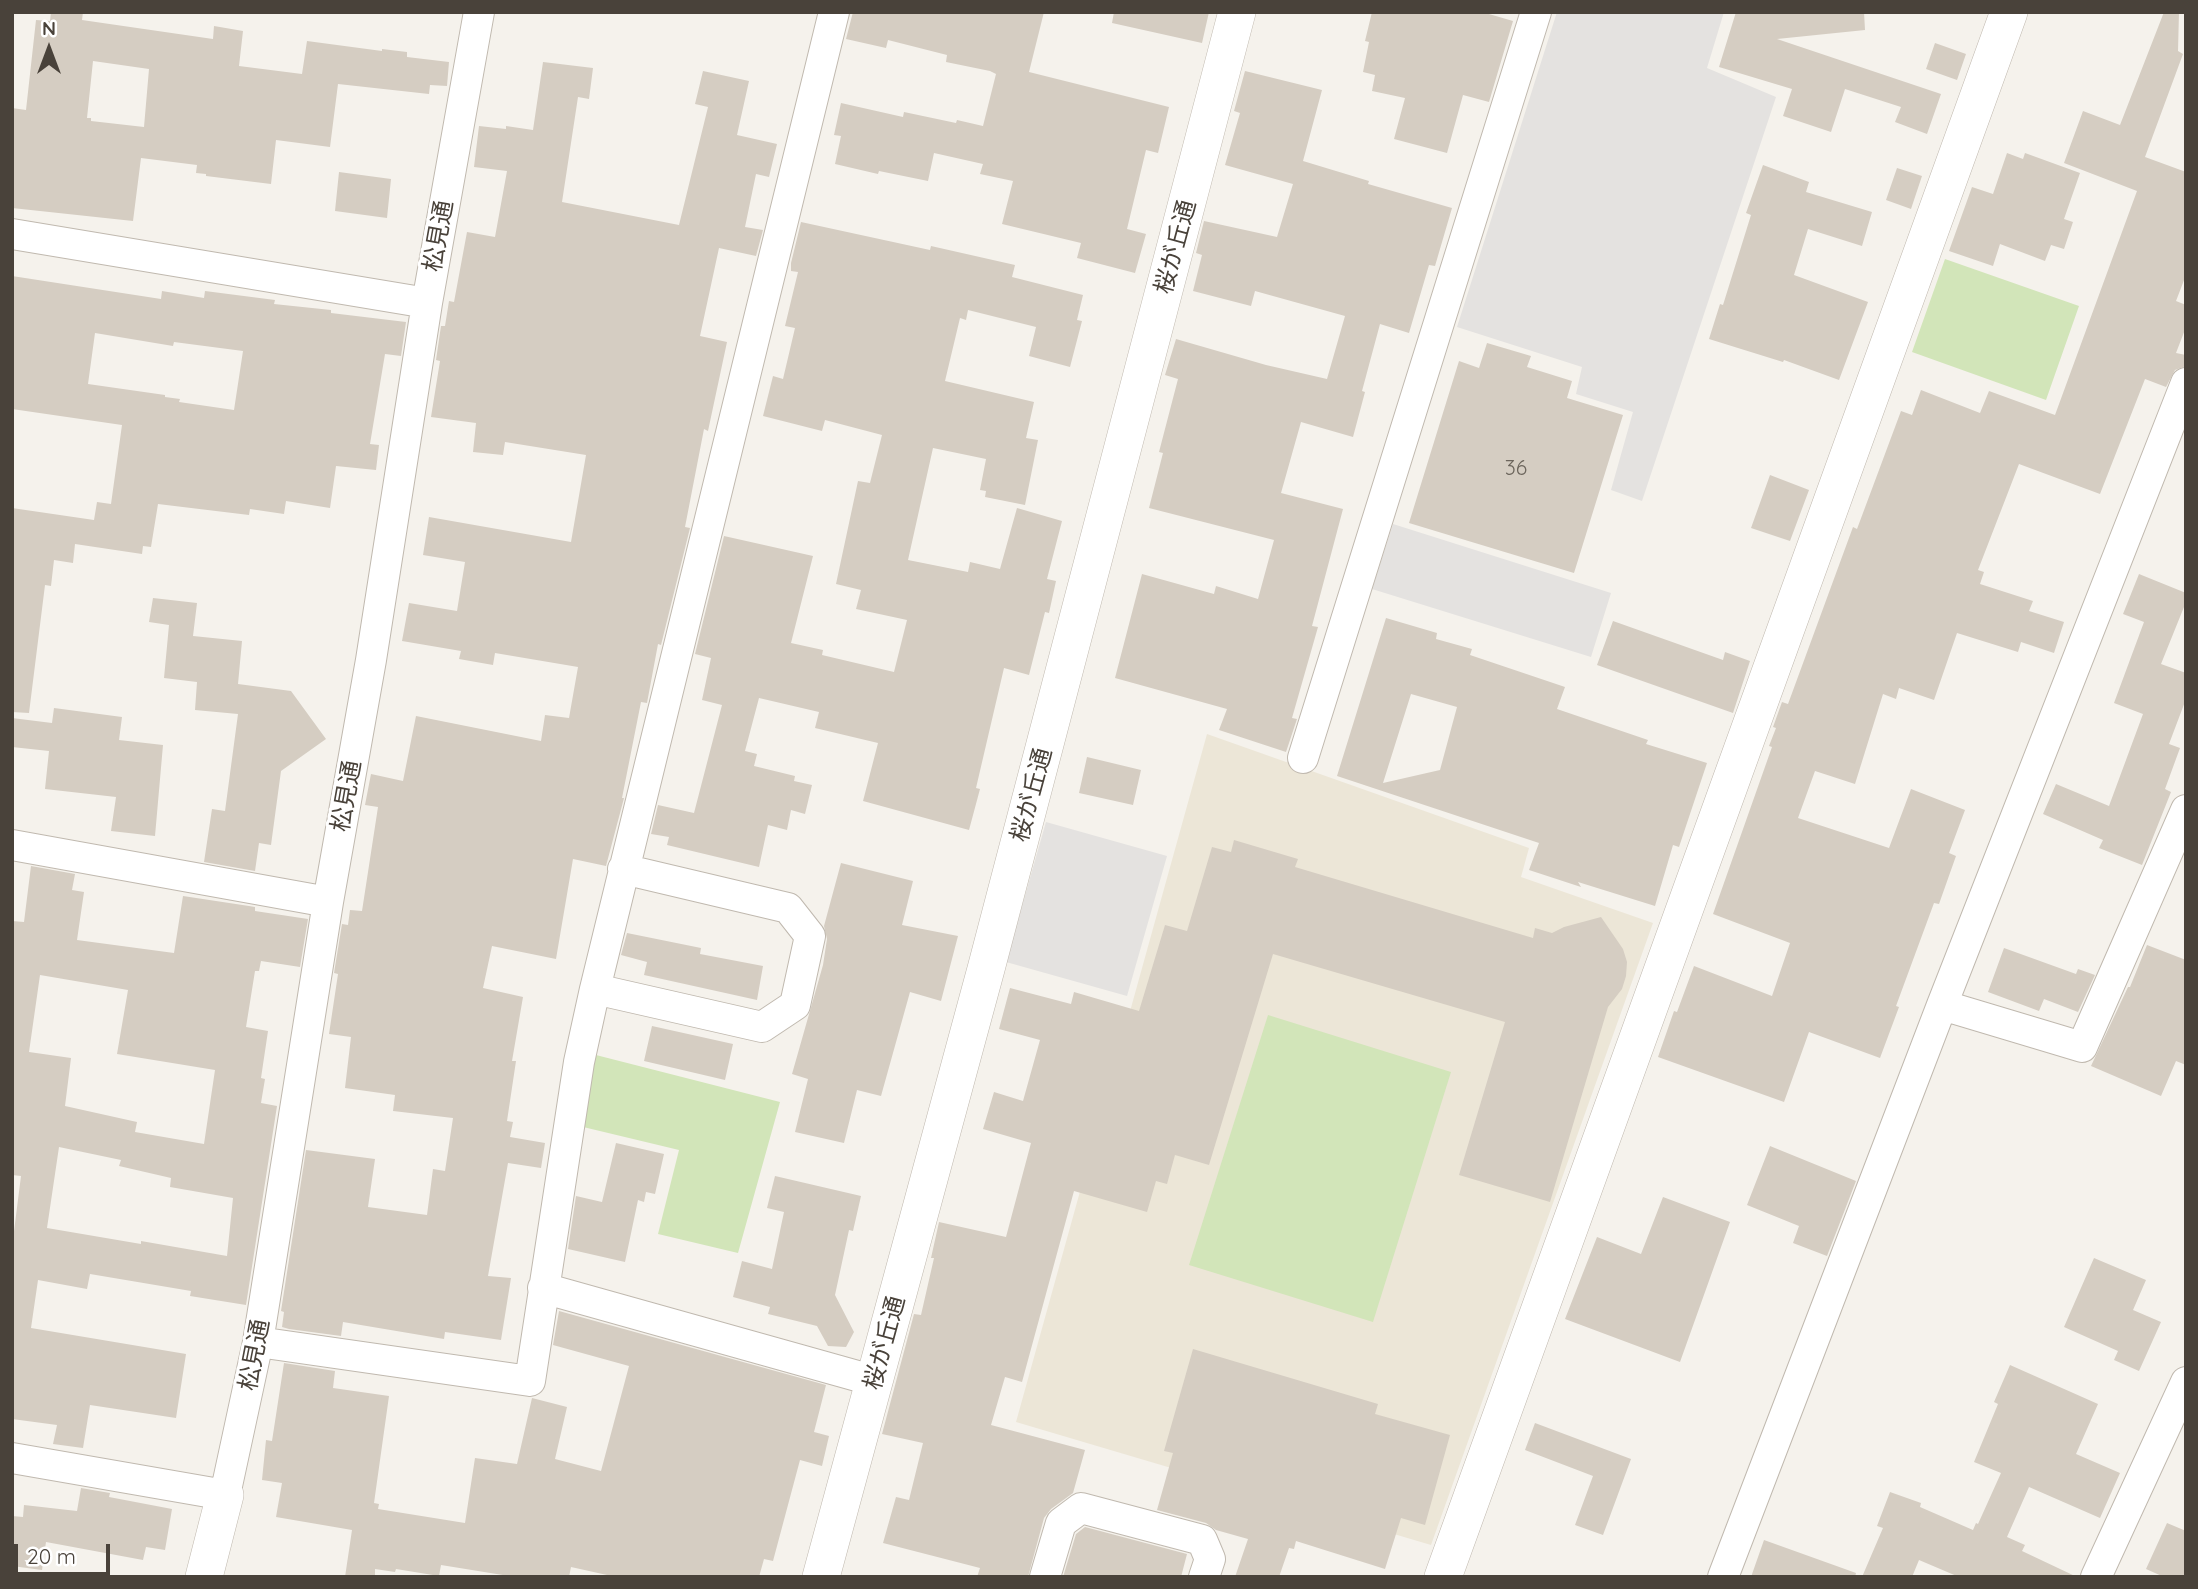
<!DOCTYPE html>
<meta charset="utf-8">
<style>
body{margin:0}
#map{position:relative;width:2198px;height:1589px;overflow:hidden;background:#f5f2ec;font-family:Quicksand,sans-serif}
canvas{display:block}
.frame{position:absolute;inset:0;border:14px solid #49423a;pointer-events:none}
.north{position:absolute;left:14px;top:14px;width:70px;height:70px;-webkit-text-stroke:5px #fff;paint-order:stroke;rotate:0deg;font-size:19px;font-weight:700;line-height:28px;text-align:center;color:#49423a}
.north::after{content:'';display:block;margin:auto;width:24px;height:32px;background:#49423a;clip-path:polygon(50% 0,100% 100%,50% 72%,0 100%)}
.scale{position:absolute;left:14px;top:1544px;width:96px;height:32px;box-sizing:border-box;border:4px solid #49423a;border-top:0;padding-left:9px;font-size:21px;line-height:24px;white-space:nowrap;color:#49423a;-webkit-text-stroke:5px #fff;paint-order:stroke}
</style>
<div id="map">
<canvas width="2198" height="1589"></canvas>
<div class="frame"></div>
<div class="north">N</div>
<div class="scale">20 m</div>
</div>
<script>
const context = document.querySelector('canvas').getContext('2d');
context.lineJoin = 'round';
function fillPath(path, color) { context.fillStyle = color; context.fill(path, 'evenodd'); }
const shape = rows => new Path2D(rows.map(r => 'M' + r).join(''));
function strokePath(path, color, width, dash) { context.strokeStyle = color; context.lineWidth = width; context.lineCap = dash ? 'butt' : 'round'; context.setLineDash(dash || []); context.stroke(path); }
function write(font, color, halo, rows, align = 'center') {
  context.font = font + ' Quicksand,"Noto Sans JP",sans-serif'; context.lineWidth = 6; context.setLineDash([]); context.textBaseline = 'middle'; context.strokeStyle = halo; context.fillStyle = color; for (const [text, x, y, turn = 0] of rows) {
    context.save(); context.translate(x, y); context.rotate((+turn || 0) * Math.PI / 180); context.textAlign = isNaN(turn) ? turn : align; if (halo) context.strokeText(text, 0, 0); context.fillText(text, 0, 0); context.restore();
  }
}
const education = shape([
 [1207,734,1529,848,1521,877,1653,923,1431,1545,1016,1422]
]);
const green = shape([
 [1945,259,2079,306,2046,400,1912,352],
 [1268,1015,1451,1072,1373,1322,1189,1265],
 [592,1054,780,1102,738,1253,658,1234,679,1150,579,1126]
]);
const parking = shape([
 [1557,12,1724,12,1707,68,1776,97,1642,501,1611,490,1633,412,1576,394,1582,367,1457,327],
 [1393,524,1611,593,1591,657,1372,589],
 [1046,822,1167,856,1127,996,1006,962]
]);
const building = shape([
 [51,12,83,12,82,20,213,39,214,26,243,31,239,66,302,74,307,41,382,51,382,49,407,52,407,57,449,62,447,86,430,85,429,94,338,84,330,147,276,140,271,184,206,176,206,174,196,173,197,165,141,158,133,221,12,208,12,108,26,110,36,20,50,21],
 [93,61,149,69,144,127,91,121,91,118,87,118],
 [853,12,1044,12,1029,72,1169,107,1158,153,1146,150,1127,229,1146,234,1135,273,1077,258,1081,243,1002,224,1013,181,980,174,983,164,934,153,928,181,879,171,878,174,835,164,841,136,834,135,841,103,903,117,904,112,956,123,957,120,983,126,996,74,990,71,946,62,947,55,888,40,886,48,846,39],
 [1114,12,1209,12,1202,43,1112,23],
 [1372,12,1482,12,1513,21,1489,102,1463,95,1447,153,1394,139,1405,98,1372,91,1375,75,1363,72,1369,42,1365,41],
 [1736,12,1864,12,1865,30,1777,39,1941,94,1927,134,1895,122,1901,107,1845,89,1831,132,1783,116,1792,89,1719,67],
 [2164,12,2179,12,2178,51,2183,54,2145,157,2186,172,2186,275,2176,301,2186,305,2186,327,2176,353,2186,355,2186,366,2175,370,2166,387,2145,379,2100,494,2019,464,1978,570,1984,572,1980,584,2033,601,2029,611,2064,622,2054,653,2021,642,2018,652,1957,633,1934,700,1899,688,1896,699,1883,694,1855,784,1815,771,1798,818,1889,848,1911,789,1965,810,1949,853,1956,856,1939,904,1934,903,1896,1006,1899,1007,1880,1058,1809,1032,1784,1102,1658,1057,1674,1011,1677,1012,1694,966,1772,996,1790,943,1713,914,1772,747,1769,746,1776,728,1773,727,1782,702,1788,704,1853,527,1857,529,1901,411,1912,415,1921,390,1980,413,1989,391,2055,415,2137,191,2064,163,2083,111,2120,125],
 [1935,43,1966,54,1957,80,1926,69],
 [543,62,593,68,589,99,578,97,562,202,679,225,708,107,695,104,703,71,749,81,737,135,777,144,769,177,756,174,745,227,763,230,756,256,719,248,700,336,727,342,708,431,704,429,685,527,690,528,661,645,658,644,647,703,641,702,622,798,624,798,606,866,573,859,556,959,492,946,483,988,523,997,512,1061,516,1061,507,1121,513,1122,510,1137,545,1143,541,1168,508,1163,488,1276,511,1278,501,1340,445,1332,444,1339,343,1322,341,1336,289,1329,282,1327,284,1312,281,1311,306,1150,375,1159,368,1207,427,1215,433,1169,445,1171,453,1118,393,1111,395,1095,345,1088,351,1037,329,1034,338,974,334,973,342,924,348,925,350,910,362,911,378,807,365,805,371,774,403,781,416,716,541,741,545,715,569,718,578,667,495,653,493,665,459,659,461,651,402,641,409,603,457,611,465,562,423,555,429,517,571,542,586,455,505,442,503,455,473,452,476,423,431,417,440,361,436,360,441,326,445,326,449,301,454,302,467,232,495,237,507,171,474,167,479,126,506,129,506,126,533,130],
 [1245,71,1322,90,1303,161,1369,181,1368,184,1452,208,1435,266,1429,265,1409,333,1380,324,1362,391,1365,392,1353,437,1301,422,1281,493,1343,509,1312,626,1318,627,1292,718,1297,719,1286,752,1219,730,1227,709,1115,678,1142,574,1214,594,1216,586,1258,599,1274,540,1149,508,1163,453,1159,452,1178,379,1165,375,1176,339,1266,365,1327,379,1345,316,1255,291,1251,306,1193,291,1202,255,1196,253,1204,221,1277,237,1293,184,1225,165,1240,113,1234,111],
 [2007,153,2023,159,2025,153,2080,173,2064,219,2073,222,2064,249,2051,245,2045,261,2000,244,1993,266,1949,251,1972,187,1993,194],
 [1763,165,1809,182,1806,192,1872,212,1862,246,1808,229,1794,275,1868,302,1839,380,1784,360,1783,362,1709,339,1720,304,1723,305,1751,215,1746,213],
 [1897,168,1922,176,1911,209,1886,200],
 [339,172,391,179,387,218,335,211],
 [801,222,930,250,931,246,1015,265,1012,277,1083,295,1077,320,1082,321,1070,367,1029,356,1036,327,968,310,966,320,960,318,945,381,1034,402,1026,438,1038,440,1025,505,985,497,986,491,980,490,986,459,933,448,908,560,968,572,970,562,1000,569,1017,508,1062,521,1047,579,1056,581,1049,613,1045,612,1029,675,1004,668,976,788,980,789,969,830,863,801,878,743,815,728,819,712,759,698,745,751,757,754,754,766,795,776,794,781,812,785,805,814,791,810,787,830,768,825,759,867,667,845,669,837,651,834,658,805,694,813,722,705,702,700,711,658,695,654,724,536,813,556,791,643,823,650,822,655,894,672,907,620,856,609,861,590,836,584,858,481,870,483,882,435,825,420,822,431,763,416,773,376,783,379,795,328,785,326,798,272,791,271,791,263],
 [12,276,161,299,162,291,204,298,205,291,275,300,274,304,331,310,331,313,406,322,401,356,385,354,370,444,379,445,376,470,336,466,330,508,286,501,284,514,250,509,249,515,158,504,151,547,143,546,142,554,75,544,73,563,54,560,51,586,45,585,29,713,12,712,12,508,94,520,97,502,111,504,122,425,12,409],
 [95,333,173,346,174,342,243,351,234,410,179,402,180,399,165,397,165,395,88,384],
 [1487,343,1531,356,1527,367,1572,381,1567,398,1623,415,1574,573,1409,523,1459,361,1479,368],
 [1770,475,1809,490,1790,541,1751,528],
 [2139,574,2186,593,2186,602,2161,664,2186,673,2186,699,2169,744,2180,748,2165,789,2171,792,2142,865,2099,848,2103,840,2043,814,2056,784,2109,806,2143,714,2114,703,2144,622,2123,614],
 [153,598,197,603,193,636,242,641,238,684,291,691,326,739,281,771,271,845,259,843,255,871,204,862,212,809,225,811,238,714,195,710,197,682,164,678,169,625,149,622],
 [1386,618,1437,633,1436,639,1472,649,1470,655,1565,687,1557,709,1648,740,1646,744,1707,763,1679,847,1673,845,1655,906,1578,882,1581,887,1529,870,1539,843,1337,776],
 [1411,694,1457,707,1440,770,1383,783],
 [1613,621,1723,660,1725,652,1750,661,1733,713,1597,665],
 [54,708,122,717,119,740,163,745,155,836,111,831,116,797,45,789,49,751,12,747,12,718,52,723],
 [1087,757,1141,770,1133,805,1079,793],
 [1234,840,1298,859,1295,867,1533,938,1535,928,1552,933,1564,927,1601,917,1623,949,1627,962,1626,976,1622,989,1608,1007,1550,1202,1459,1175,1505,1022,1273,954,1209,1165,1175,1155,1167,1184,1156,1181,1147,1212,1074,1191,1022,1382,1005,1377,991,1425,1085,1450,1073,1493,1051,1509,1044,1518,1028,1577,977,1577,980,1568,883,1543,896,1497,909,1500,923,1443,882,1434,914,1314,921,1315,934,1258,931,1258,939,1222,1006,1237,1031,1143,983,1129,994,1092,1023,1101,1040,1040,999,1029,1010,988,1071,1004,1074,992,1139,1011,1165,925,1187,931,1212,847,1231,852],
 [841,863,913,881,902,925,958,936,941,1001,910,992,881,1096,857,1090,844,1143,795,1132,808,1079,792,1074,823,965,827,939,824,926],
 [31,866,75,874,72,890,84,892,77,940,174,953,183,896,249,906,255,907,255,911,308,919,300,967,261,961,259,971,255,971,246,1027,268,1031,261,1078,265,1079,261,1103,277,1106,246,1305,190,1296,191,1291,90,1274,87,1289,38,1280,31,1328,186,1354,176,1418,90,1405,83,1448,53,1444,57,1425,12,1419,12,1247,21,1176,12,1175,12,921,24,922],
 [40,975,128,990,117,1054,215,1070,204,1144,135,1132,137,1122,65,1106,71,1058,29,1052],
 [59,1147,121,1160,119,1166,171,1178,170,1187,233,1198,227,1256,141,1241,141,1244,47,1228],
 [627,933,701,948,700,954,763,966,757,1000,644,975,647,962,621,955],
 [2147,945,2186,960,2186,1065,2176,1061,2161,1096,2091,1066,2128,987,2130,987],
 [2004,948,2076,974,2078,969,2095,975,2078,1012,2044,999,2039,1011,1988,992],
 [652,1026,733,1044,725,1080,644,1061],
 [616,1143,664,1154,655,1194,646,1192,644,1202,638,1200,625,1262,568,1249,576,1196,602,1202],
 [1770,1146,1856,1181,1827,1256,1793,1243,1799,1226,1747,1205],
 [775,1176,861,1196,853,1231,849,1230,835,1295,854,1332,846,1347,828,1346,817,1326,768,1314,770,1307,733,1297,742,1261,772,1269,784,1212,767,1208],
 [1663,1197,1730,1222,1680,1362,1565,1319,1597,1237,1641,1254],
 [2094,1258,2146,1280,2133,1310,2161,1322,2139,1371,2114,1360,2118,1351,2064,1327],
 [559,1311,826,1385,814,1432,829,1436,822,1466,800,1460,773,1561,764,1559,759,1577,616,1577,571,1567,569,1577,515,1577,441,1565,439,1576,396,1569,395,1572,375,1569,375,1577,345,1577,352,1530,276,1517,282,1483,262,1480,266,1440,272,1441,284,1363,335,1371,333,1388,389,1396,374,1503,379,1504,378,1509,465,1523,475,1458,517,1464,532,1398,567,1407,555,1459,601,1471,629,1366,553,1345],
 [1193,1349,1378,1404,1375,1414,1450,1435,1425,1525,1401,1518,1385,1569,1296,1541,1294,1549,1289,1548,1279,1577,1235,1577,1248,1539,1216,1530,1206,1523,1157,1510,1173,1453,1164,1451],
 [2010,1365,2098,1404,2076,1454,2120,1473,2100,1518,2029,1487,2007,1537,2025,1545,2022,1551,2077,1577,1959,1577,1919,1560,1912,1577,1862,1577,1883,1528,1877,1526,1890,1492,1921,1503,1920,1507,1973,1530,1976,1523,1978,1524,2001,1473,1974,1462,1998,1404,1994,1402],
 [1535,1423,1631,1459,1603,1535,1575,1525,1593,1476,1525,1450],
 [81,1488,110,1493,109,1497,172,1509,165,1550,146,1547,143,1560,46,1542,42,1570,12,1566,12,1516,23,1517,24,1505,77,1511],
 [2167,1523,2186,1531,2186,1577,2164,1577,2146,1569],
 [1085,1527,1187,1554,1181,1577,1063,1577,1076,1534],
 [1764,1540,1856,1573,1855,1577,1751,1577]
]);
const minor = shape([
 [12,234,427,303],
 [1303,758,1536,12],
 [12,845,328,902],
 [595,989,762,1027,795,1005,810,936,788,908,623,869],
 [1942,1005,2082,1047,2186,810],
 [543,1288,875,1381],
 [258,1342,530,1381,579,1062,595,989,834,12],
 [12,1458,225,1495,258,1342,328,902,371,660,427,303,479,12],
 [1045,1577,1061,1523,1081,1508,1202,1540,1210,1559,1204,1577],
 [1723,1577,1942,1005,2186,383],
 [2096,1577,2186,1382]
]);
const tertiary = shape([
 [204,1577,225,1495],
 [821,1577,986,969,1237,12],
 [1443,1577,2009,12]
]);
const numberNames = [
 ["36",1516,469]
];
const streetNames = [
 ["松見通",439,236,-80],
 ["桜が丘通",1176,247,-75],
 ["桜が丘通",1032,795,-75],
 ["松見通",347,796,-80],
 ["桜が丘通",885,1343,-75],
 ["松見通",255,1355,-79]
];
fillPath(education, '#ece6d7');
fillPath(green, '#d2e5b9');
fillPath(parking, '#e4e2e0');
fillPath(building, '#d5cdc2');
strokePath(minor, '#c0b9af', 32);
strokePath(tertiary, '#c0b9af', 38);
strokePath(minor, '#fff', 30);
strokePath(tertiary, '#fff', 37);
write('21px', '#6c655c', null, numberNames);
write('24px', '#49423a', '#fff', streetNames);
</script>
